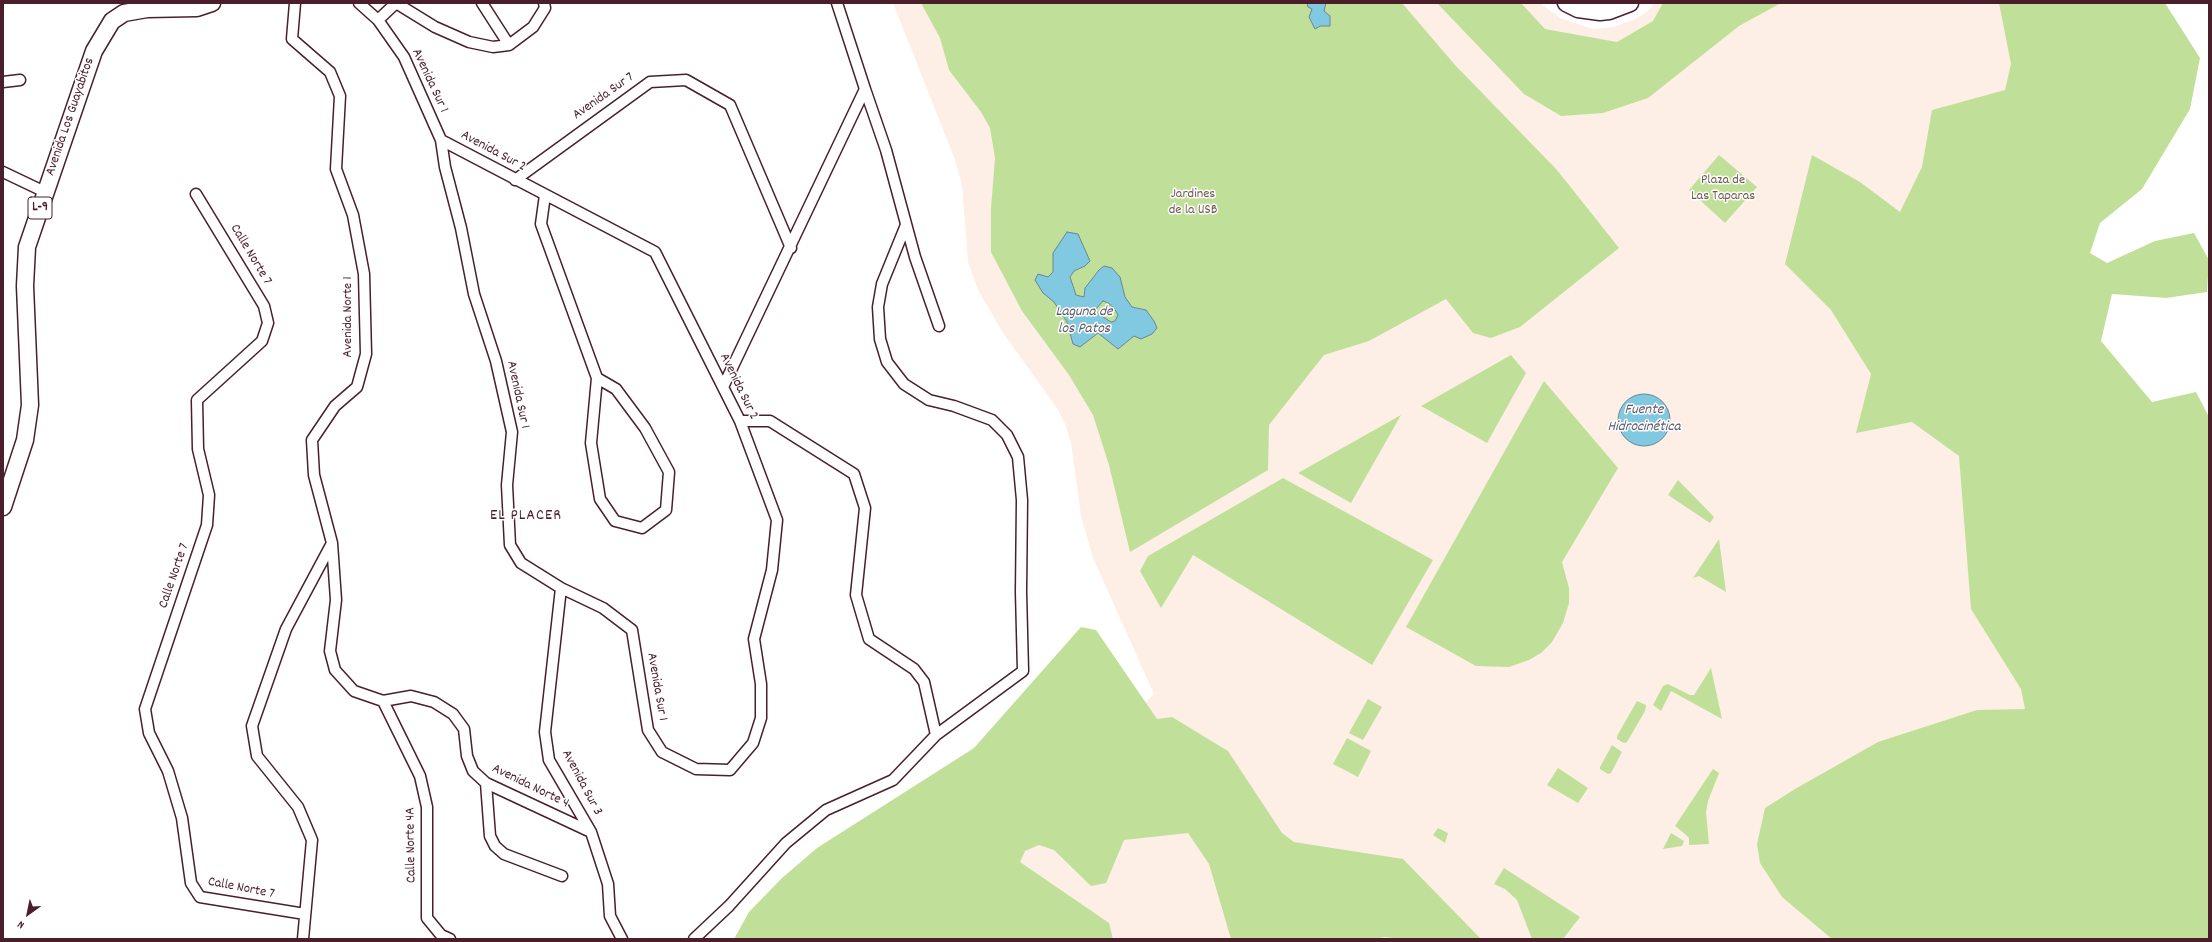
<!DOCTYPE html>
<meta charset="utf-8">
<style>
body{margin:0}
#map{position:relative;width:2212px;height:942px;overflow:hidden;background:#fff;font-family:Dekko,sans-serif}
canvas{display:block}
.frame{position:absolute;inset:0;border:4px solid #4a1f2b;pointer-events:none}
.north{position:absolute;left:8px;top:894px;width:40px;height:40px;-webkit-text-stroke:3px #fff;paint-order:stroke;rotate:213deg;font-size:11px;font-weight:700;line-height:16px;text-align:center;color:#4a1f2b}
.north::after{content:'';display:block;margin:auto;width:14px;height:18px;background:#4a1f2b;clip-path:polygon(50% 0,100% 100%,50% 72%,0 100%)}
</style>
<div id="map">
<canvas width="2212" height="942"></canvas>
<div class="frame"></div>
<div class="north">N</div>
</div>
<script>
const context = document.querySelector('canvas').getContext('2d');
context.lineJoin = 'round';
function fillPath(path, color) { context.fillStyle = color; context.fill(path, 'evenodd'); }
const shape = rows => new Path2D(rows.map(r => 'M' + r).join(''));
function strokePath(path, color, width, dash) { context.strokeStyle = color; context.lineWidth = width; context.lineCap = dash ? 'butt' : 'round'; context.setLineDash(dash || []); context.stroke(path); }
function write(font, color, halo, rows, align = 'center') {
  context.font = font + ' Dekko,sans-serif'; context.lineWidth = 3; context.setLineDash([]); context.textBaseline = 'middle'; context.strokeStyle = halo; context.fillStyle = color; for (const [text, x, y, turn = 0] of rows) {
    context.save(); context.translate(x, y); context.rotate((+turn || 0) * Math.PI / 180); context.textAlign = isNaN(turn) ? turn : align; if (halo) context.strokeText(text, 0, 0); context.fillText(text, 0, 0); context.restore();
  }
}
const built = shape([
 [893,3,1540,3,1560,18,1593,29,1613,27,1633,20,1647,12,1655,3,2116,3,2052,179,2209,939,824,939,1117,730,1154,694,1093,558,1081,516,1071,443,1065,424,1057,408,1003,333,978,290,968,262,962,185,955,160]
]);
const green = shape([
 [921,3,1402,3,1455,65,1557,170,1619,248,1520,327,1491,338,1473,333,1446,299,1369,341,1324,355,1269,425,1268,470,1130,552,1109,465,1093,415,1069,375,1022,311,991,252,991,208,995,158,990,128,981,112,949,70,940,38],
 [1437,3,1521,3,1545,29,1617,42,1653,21,1663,3,1781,3,1739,26,1648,98,1603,113,1561,116,1524,94],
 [1999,3,2165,3,2200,58,2190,109,2142,189,2100,223,2090,253,2107,263,2155,241,2194,233,2209,260,2207,292,2166,298,2112,294,2101,341,2152,402,2196,392,2209,417,2209,939,1832,939,1782,897,1760,863,1757,844,1765,808,1795,789,1878,742,1977,710,2025,709,2021,689,1971,609,1959,456,1912,422,1856,433,1871,374,1831,310,1785,264,1812,155,1860,182,1900,212,1922,167,1932,110,2005,90,2011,64],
 [1719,155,1757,187,1725,223,1689,190],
 [1511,355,1526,373,1487,443,1421,406],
 [1544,381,1618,468,1562,562,1569,588,1569,603,1563,623,1552,642,1541,653,1529,660,1509,667,1476,666,1406,627],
 [1401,415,1351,503,1298,473],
 [1283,478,1433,560,1372,665,1193,555,1161,608,1140,571,1148,556],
 [1678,480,1714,517,1710,523,1668,495],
 [1719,539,1726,592,1699,576,1693,578],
 [1081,627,1096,630,1157,719,1172,717,1228,751,1282,833,1294,842,1403,859,1481,939,1402,939,1384,937,1377,939,1231,939,1209,864,1188,833,1124,840,1106,883,1091,886,1054,850,1039,845,1025,851,1020,862,1109,923,1113,939,734,939,749,912,782,878,817,848,974,748],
 [1711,668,1722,719,1671,691,1661,711,1653,705,1663,686,1668,684,1690,695,1694,695],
 [1368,699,1382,707,1363,740,1349,733],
 [1637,701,1646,705,1645,711,1627,742,1624,743,1617,739,1617,736],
 [1347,738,1371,751,1358,777,1333,764],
 [1612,745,1622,752,1611,773,1608,774,1600,769,1600,767],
 [1558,768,1588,788,1578,803,1547,785],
 [1713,769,1719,773,1708,801,1706,812,1709,844,1689,845,1689,838,1685,834,1675,826],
 [1438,828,1448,833,1445,843,1433,835],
 [1671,833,1684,841,1682,846,1663,849],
 [1504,868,1580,917,1563,939,1532,939,1517,900,1505,889,1494,884]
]);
const water = shape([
 [1307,3,1326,3,1324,11,1330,16,1330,26,1320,26,1315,29,1309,17,1312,9,1308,7,1307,3],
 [1067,232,1078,234,1090,261,1085,266,1074,271,1070,277,1076,295,1084,297,1085,288,1099,270,1104,266,1112,268,1120,277,1125,297,1132,307,1146,310,1154,321,1157,328,1152,334,1141,339,1134,336,1118,349,1098,333,1080,347,1073,344,1067,322,1054,302,1043,293,1035,280,1038,274,1048,277,1053,272,1053,253,1067,232],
 [1103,301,1108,303,1114,308,1118,315,1115,321,1111,322,1097,313,1096,309,1103,301],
 '1618 420a26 26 0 1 1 52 0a26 26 0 1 1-52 0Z'
]);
const minor = shape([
 [295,3,292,39,330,72,340,96,336,169,353,215,364,274,366,354,357,387,335,406,312,440,314,475,332,543,336,600,330,651,335,670,354,691,383,701,411,696,434,702,453,714,464,729,467,756,473,771,486,783,591,832],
 [359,3,378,20,404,57,441,140,445,167,461,228,474,294,496,361,512,432,507,485,510,545,521,563,561,588,603,608,632,630,648,730,662,752,696,769,730,770,753,743,761,718,761,684,754,639,772,570,777,520,740,421,655,252,441,140],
 [482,3,509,45],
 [378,20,396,3,435,27,469,42,493,47,509,45,533,27,545,8,544,3],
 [3,82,20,80],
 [865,89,886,150,915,257,939,326],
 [3,172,45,192],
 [515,180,650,82,686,80,730,105,791,248],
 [196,194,264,306,268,323,262,341,197,400,198,449,209,495,207,525,145,709,149,733,168,771,182,818,191,883,200,897,305,914],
 [545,195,541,224,597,378,591,443,600,499,615,521,642,528,666,510,669,472,645,428,616,389,597,378],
 [906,225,882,284,878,307,880,339,887,362,904,384,929,400,954,406,992,420,1007,435,1018,457,1022,500,1021,592,1023,671,936,735],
 [723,387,865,89,837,3],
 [561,588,545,732,549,760,591,832,608,884,610,916,622,939],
 [383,701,420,776,427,807,427,918,441,935,450,939],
 [486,783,490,836,495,846,504,854,562,876],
 [303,939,312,840,298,807,257,756,252,726,286,629,332,543],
 [694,939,729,906,786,843,826,810,893,780,936,735,924,682,914,669,869,639,856,595,865,508,854,474,770,421,740,421]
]);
const primary = shape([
 [1566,3,1578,9,1600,12,1609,11,1630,3],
 [3,507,25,440,30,405,25,286,27,247,94,51,112,21,124,13,147,9,197,8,212,3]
]);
const shields = [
 [40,208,24]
];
const shieldNames = [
 ["L-9",40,208]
];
const streetNames = [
 ["Avenida Sur 1",429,81,65],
 ["Avenida Sur 7",604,97,-35],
 ["Avenida Los Guayabitos",71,117,-71],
 ["Avenida Sur 2",493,152,28],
 ["Calle Norte 7",250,255,59],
 ["Avenida Norte 1",349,317,-90],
 ["Avenida Sur 2",738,387,64],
 ["Avenida Sur 1",517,395,78],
 ["Calle Norte 7",175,576,-71],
 ["Avenida Sur 1",656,687,80],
 ["Avenida Sur 3",581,783,62],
 ["Avenida Norte 4",530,787,26],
 ["Calle Norte 4A",412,845,-91],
 ["Calle Norte 7",241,889,11]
];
const parkNames = [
 ["Plaza de",1723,181],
 ["Las Taparas",1723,197],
 ["Jardines",1193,195],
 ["de la USB",1193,211]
];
const waterNames = [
 ["Laguna de",1084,313],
 ["los Patos",1084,330],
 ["Fuente",1644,411],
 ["Hidrocinética",1644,428]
];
const quarterNames = [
 ["EL PLACER",526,517]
];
fillPath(built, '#fdefe5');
fillPath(green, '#c0e099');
fillPath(water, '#80c9e1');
strokePath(water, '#6a8598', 1);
strokePath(minor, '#4a1f2b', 13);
strokePath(primary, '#4a1f2b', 19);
strokePath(minor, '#fff', 10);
strokePath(primary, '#fff', 16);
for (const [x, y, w] of shields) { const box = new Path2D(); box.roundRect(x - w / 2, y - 11, w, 22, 3); context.fillStyle = '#fff'; context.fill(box); strokePath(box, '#4a1f2b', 1); }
write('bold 13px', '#4a1f2b', null, shieldNames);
write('14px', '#4a1f2b', '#fff', streetNames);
write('14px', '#6d594c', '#fff', parkNames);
write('italic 15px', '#5d5a6b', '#fff', waterNames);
context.letterSpacing = '1px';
write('16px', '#4a1f2b', '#fff', quarterNames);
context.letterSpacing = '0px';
</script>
